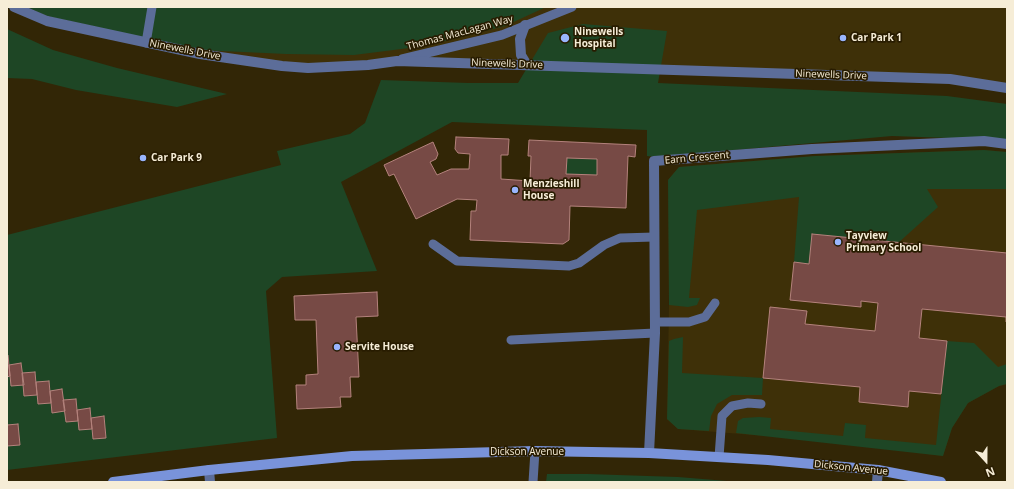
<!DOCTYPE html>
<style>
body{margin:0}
#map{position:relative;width:1014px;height:489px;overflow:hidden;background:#322606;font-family:"Open Sans",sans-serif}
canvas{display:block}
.frame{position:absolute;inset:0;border:8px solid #f6edd7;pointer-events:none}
.north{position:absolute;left:966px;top:441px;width:40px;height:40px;-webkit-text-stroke:3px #281c00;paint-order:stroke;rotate:159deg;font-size:11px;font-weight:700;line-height:16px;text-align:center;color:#f6edd7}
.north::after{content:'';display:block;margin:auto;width:14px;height:18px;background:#f6edd7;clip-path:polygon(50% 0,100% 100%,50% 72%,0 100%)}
</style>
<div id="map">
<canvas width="1014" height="489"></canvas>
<div class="frame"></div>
<div class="north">N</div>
</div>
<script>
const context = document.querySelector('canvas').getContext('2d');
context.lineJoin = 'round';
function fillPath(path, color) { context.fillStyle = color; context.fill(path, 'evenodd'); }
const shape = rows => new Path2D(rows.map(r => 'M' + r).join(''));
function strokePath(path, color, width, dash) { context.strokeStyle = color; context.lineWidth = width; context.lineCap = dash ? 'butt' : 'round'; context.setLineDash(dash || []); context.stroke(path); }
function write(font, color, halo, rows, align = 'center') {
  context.font = font + ' "Open Sans",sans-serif'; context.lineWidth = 3.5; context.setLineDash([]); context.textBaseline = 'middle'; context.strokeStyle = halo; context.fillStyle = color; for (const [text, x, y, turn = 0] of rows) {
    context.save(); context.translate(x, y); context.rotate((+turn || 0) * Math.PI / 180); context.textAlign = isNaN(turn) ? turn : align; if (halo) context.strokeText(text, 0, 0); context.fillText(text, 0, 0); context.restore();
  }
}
const built = shape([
 [14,7,1007,7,1007,88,950,79,397,61,308,68,200,54],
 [984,150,1007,152,1007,384,999,386,968,403,952,428,943,456,805,439,678,429,667,419,669,305,668,180,679,167,815,156]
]);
const green = shape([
 [26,7,546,7,505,26,425,46,354,55,286,54,200,50,47,16],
 [583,24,667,31,658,83,947,96,1007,104,1007,140,892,136,655,157,647,156,647,130,452,122,341,182,377,271,282,277,266,291,277,438,7,470,7,235,281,165,277,151,350,134,365,123,381,80,468,83,518,83,548,33],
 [7,29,53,50,117,68,227,94,177,107,76,90,32,79,7,78],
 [984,150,1007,152,1007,189,927,189,938,207,898,243,809,264,794,262,799,197,697,210,689,298,700,298,697,305,688,307,669,305,668,180,679,167,815,156],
 [567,158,597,159,597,175,566,174],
 [683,337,682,373,763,378,762,395,732,395,717,404,711,416,709,431,678,429,667,419,669,341,674,339],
 [947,341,974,343,998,367,1007,364,1007,384,999,386,968,403,952,428,943,456,736,433,738,421,743,418,759,417,771,418,770,429,843,436,845,423,866,425,865,438,936,445],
 [547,474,588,474,678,477,739,482,546,482]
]);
const building = shape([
 [456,137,509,139,508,155,501,155,501,179,530,181,531,156,528,156,529,140,636,145,635,157,628,156,626,208,570,206,569,240,563,244,470,240,471,211,476,211,477,200,457,199,416,219,394,174,389,176,384,165,433,142,438,154,436,159,430,162,437,175,451,169,469,169,470,154,458,153,455,149,456,137],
 [567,158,597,159,597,175,566,174,567,158],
 [812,234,1007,253,1007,322,1006,322,1006,317,922,309,919,338,947,341,941,394,909,391,908,407,859,402,860,387,763,378,770,307,807,311,805,324,875,331,878,303,861,301,861,307,790,300,794,262,809,264,812,234],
 [377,292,378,316,356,317,359,377,350,377,351,397,340,397,341,407,297,409,296,385,306,385,306,375,318,374,316,320,295,320,294,296,377,292],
 [7,355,8,355,10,376,7,377,7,355],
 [21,363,24,385,11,386,9,365,21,363],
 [35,372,37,395,24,396,22,373,35,372],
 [49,381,51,403,38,404,36,382,49,381],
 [62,389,65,411,52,413,50,391,62,389],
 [76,399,78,421,66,422,63,400,76,399],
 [90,408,92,429,79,430,77,410,90,408],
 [104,416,106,438,93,439,91,418,104,416],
 [18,424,20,445,7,446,7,425,18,424]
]);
const lane = shape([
 [146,43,152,7],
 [402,59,502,35,572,7],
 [433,244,457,261,569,266,579,263,604,245,620,238,654,237],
 [655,322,689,322,705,317,715,303],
 [511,340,655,333],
 [719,457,722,416,732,406,748,403,761,404],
 [533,482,535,451]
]);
const street = shape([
 [14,7,47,21,200,54,282,66,308,68,368,65,397,61,950,79,1007,88],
 [525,25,520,39,521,55,527,65],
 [649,453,655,333,654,161,812,149,984,141,1007,144],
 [209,470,210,482],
 [877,482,878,470]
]);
const secondary = shape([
 [113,482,209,470,352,456,535,451,649,453,768,460,878,470,941,482]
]);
const markers = [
 [565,38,5,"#99b5fd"],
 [843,38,4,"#99b5fd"],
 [143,158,4,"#99b5fd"],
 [515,190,4,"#99b5fd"],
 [838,242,4,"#99b5fd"],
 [337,347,4,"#99b5fd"]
];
const poiNames = [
 ["Ninewells",574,32],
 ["Hospital",574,44],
 ["Car Park 1",851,38],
 ["Car Park 9",151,158],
 ["Menzieshill",523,184],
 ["House",523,196],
 ["Tayview",846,236],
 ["Primary School",846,248],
 ["Servite House",345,347]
];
const streetNames = [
 ["Thomas MacLagan Way",460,33,-15],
 ["Ninewells Drive",185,50,11],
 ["Ninewells Drive",507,64,2],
 ["Ninewells Drive",831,75,2],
 ["Earn Crescent",697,158,-5],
 ["Dickson Avenue",527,452],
 ["Dickson Avenue",851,468,6]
];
fillPath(built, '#3e3008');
fillPath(green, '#1e4625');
fillPath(building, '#774a45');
strokePath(building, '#b4827c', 1);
strokePath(lane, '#5c6d99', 9);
strokePath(street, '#5c6d99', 10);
strokePath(secondary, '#7993da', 10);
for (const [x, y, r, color] of markers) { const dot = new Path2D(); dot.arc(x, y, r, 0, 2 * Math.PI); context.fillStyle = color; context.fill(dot); strokePath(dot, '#281c00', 1.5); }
write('bold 10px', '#f6edd7', '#281c00', poiNames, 'left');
write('10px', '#f6edd7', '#281c00', streetNames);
</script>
